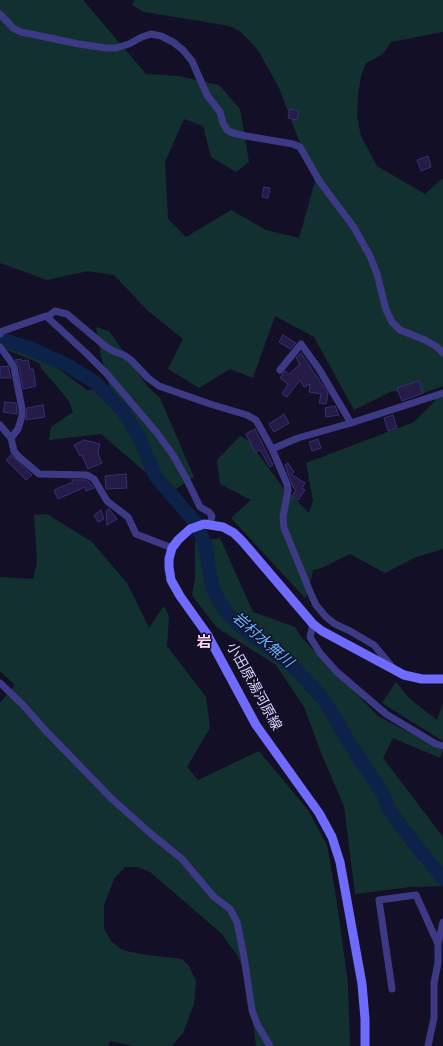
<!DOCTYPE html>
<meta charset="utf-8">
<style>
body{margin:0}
canvas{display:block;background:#130f26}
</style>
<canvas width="443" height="1046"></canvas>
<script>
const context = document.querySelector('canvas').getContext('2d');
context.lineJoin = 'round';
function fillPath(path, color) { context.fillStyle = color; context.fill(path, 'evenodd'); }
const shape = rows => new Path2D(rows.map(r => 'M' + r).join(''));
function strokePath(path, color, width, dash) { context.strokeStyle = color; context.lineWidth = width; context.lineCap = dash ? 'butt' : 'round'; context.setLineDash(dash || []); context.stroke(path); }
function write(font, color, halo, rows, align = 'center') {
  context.font = font + ' "Source Sans 3","Noto Sans JP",sans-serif'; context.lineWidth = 3; context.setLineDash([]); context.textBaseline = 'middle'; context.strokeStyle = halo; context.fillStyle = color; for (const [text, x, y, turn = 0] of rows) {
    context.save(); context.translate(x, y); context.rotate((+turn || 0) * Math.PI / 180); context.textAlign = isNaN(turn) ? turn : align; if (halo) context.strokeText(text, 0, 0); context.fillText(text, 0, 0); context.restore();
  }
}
const green = shape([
 [0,0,83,0,146,74,178,76,219,85,240,109,249,162,236,172,211,157,203,126,184,119,165,162,168,219,186,237,231,210,266,230,299,238,315,182,279,88,258,50,240,31,229,26,144,12,132,5,135,0,443,0,443,32,391,42,383,54,366,63,361,76,358,94,357,117,361,136,377,166,425,194,443,178,443,386,421,394,392,391,354,410,314,337,275,316,253,378,230,369,199,388,168,369,183,339,147,310,114,275,88,271,47,280,0,263],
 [96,327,109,331,148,387,160,398,194,477,170,493,101,434,49,440,51,427,73,412,69,401,42,369,39,363,0,347,0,341,49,362,87,390,110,389,101,356],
 [443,389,443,549,416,557,385,573,350,554,322,568,313,570,306,599,231,518,251,500,220,484,217,460,240,436,248,440,282,486,309,513,313,500,306,463,414,422,433,403],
 [47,514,92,542,127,583,149,628,164,606,169,616,167,646,206,697,210,728,187,767,198,780,259,751,308,810,327,845,336,896,348,983,350,1046,256,1046,250,993,244,971,237,955,221,933,150,872,137,867,125,867,114,879,104,905,104,929,111,941,122,950,140,954,182,959,189,966,196,981,194,1004,183,1033,172,1046,133,1046,110,1041,108,1046,0,1046,0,703,15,685,0,671,0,577,33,579,37,562,34,515],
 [220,538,253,612,295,627,302,638,378,716,443,750,440,758,393,738,383,758,443,837,443,886,410,887,355,894,344,806,324,760,304,707,276,665,216,627,192,595,195,578,195,542],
 [396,682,410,699,437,720,443,703,443,741,382,703]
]);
const river = shape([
 [0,339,29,348,67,365,96,383,122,410,138,435,156,477,196,523,205,544,212,587,219,601,228,614,241,627,286,660,306,680,324,700,352,747,383,794,389,809,403,829,443,879]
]);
const building = shape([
 [290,109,299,111,297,120,288,118,290,109],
 [428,156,431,167,421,171,417,160,428,156],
 [264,187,270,188,268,198,262,197,264,187],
 [283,335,296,343,290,349,279,342,283,335],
 [301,353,328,393,326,404,319,403,321,394,309,392,310,384,304,387,300,380,287,397,282,394,288,384,280,378,285,371,289,374,300,364,296,358,301,353],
 [21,359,22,361,28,360,30,369,33,369,36,386,23,389,19,366,15,360,21,359],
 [8,366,11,378,0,378,0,367,8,366],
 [419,381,423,393,402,401,397,388,419,381],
 [5,402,16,403,17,414,3,412,5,402],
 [43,405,45,417,26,420,27,408,43,405],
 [335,406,339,415,326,417,325,408,335,406],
 [284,414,289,423,274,432,269,424,284,414],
 [393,415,397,428,388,431,384,418,393,415],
 [255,429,273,465,270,467,260,450,255,452,246,434,255,429],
 [318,439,321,448,312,451,309,442,318,439],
 [84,440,100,444,98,453,102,463,88,469,82,455,80,456,74,445,84,440],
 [11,455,32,475,26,480,6,460,11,455],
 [288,463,294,472,291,474,305,483,302,488,305,490,298,500,292,496,296,490,293,487,285,465,288,463],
 [126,474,127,488,106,489,105,476,126,474],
 [72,480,86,480,90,483,94,488,86,491,85,487,58,499,54,490,73,482,72,480],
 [109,509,117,519,107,525,106,511,109,509],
 [101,510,104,519,98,522,94,515,101,510]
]);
const minor = shape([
 [0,14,13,28,21,32,79,44,106,48,116,48,129,44,142,37,151,34,161,36,173,42,183,50,192,61,207,95,220,112,223,123,227,130,233,133,246,136,293,144,300,147,320,182,353,226,370,256,377,274,386,310,392,322,400,330,425,340,437,347,443,353],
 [47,317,55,311,67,314,105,346,113,351,124,355,131,360,148,378,159,386,210,404,247,415,256,420,272,449,287,484,288,490,283,517,284,528,311,594,316,605,326,617,335,624,350,631,374,645,393,668],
 [0,334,0,332,46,316,86,353,107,374,157,433,173,455,186,478,200,507,209,512,212,516,210,524],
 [0,347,9,359,14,367,22,409,22,416,18,429,11,438],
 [280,370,301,344,319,369,351,423],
 [0,425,11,438,14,451,18,456,39,474,87,475,94,479,107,501,128,517,136,534,172,548],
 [272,449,298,438,351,423,443,393],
 [313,624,310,637,320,653,337,672,386,714,436,744,443,746],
 [0,683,23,705,45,730,112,799,150,833,182,859,214,897,230,909,237,922,244,957,252,1010,257,1024,270,1046],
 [392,989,379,900,416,895,438,944],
 [428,1046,434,1018,434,983,438,963,438,944,443,922]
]);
const secondary = shape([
 [365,1046,365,1019,362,984,344,884,340,862,332,837,319,813,256,725,207,634,180,596,171,580,169,567,169,559,172,548,178,540,190,529,204,524,223,527,234,533,243,542,313,624,322,631,404,675,422,679,443,679]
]);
const streetNames = [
 ["小田原湯河原線",253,687,61]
];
const waterNames = [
 ["岩村水無川",262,641,41]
];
const neighbourhoodNames = [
 ["岩",204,644]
];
fillPath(green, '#12302f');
strokePath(river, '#0c2248', 14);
fillPath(building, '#241b47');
strokePath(building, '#3b2d73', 1);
strokePath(minor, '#3d3a85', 7);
strokePath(secondary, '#6f6bff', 9);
write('14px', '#d9d4ff', '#130f26', streetNames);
write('italic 15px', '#62b6ff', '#130f26', waterNames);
write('bold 15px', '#ffd6f0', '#130f26', neighbourhoodNames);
</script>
